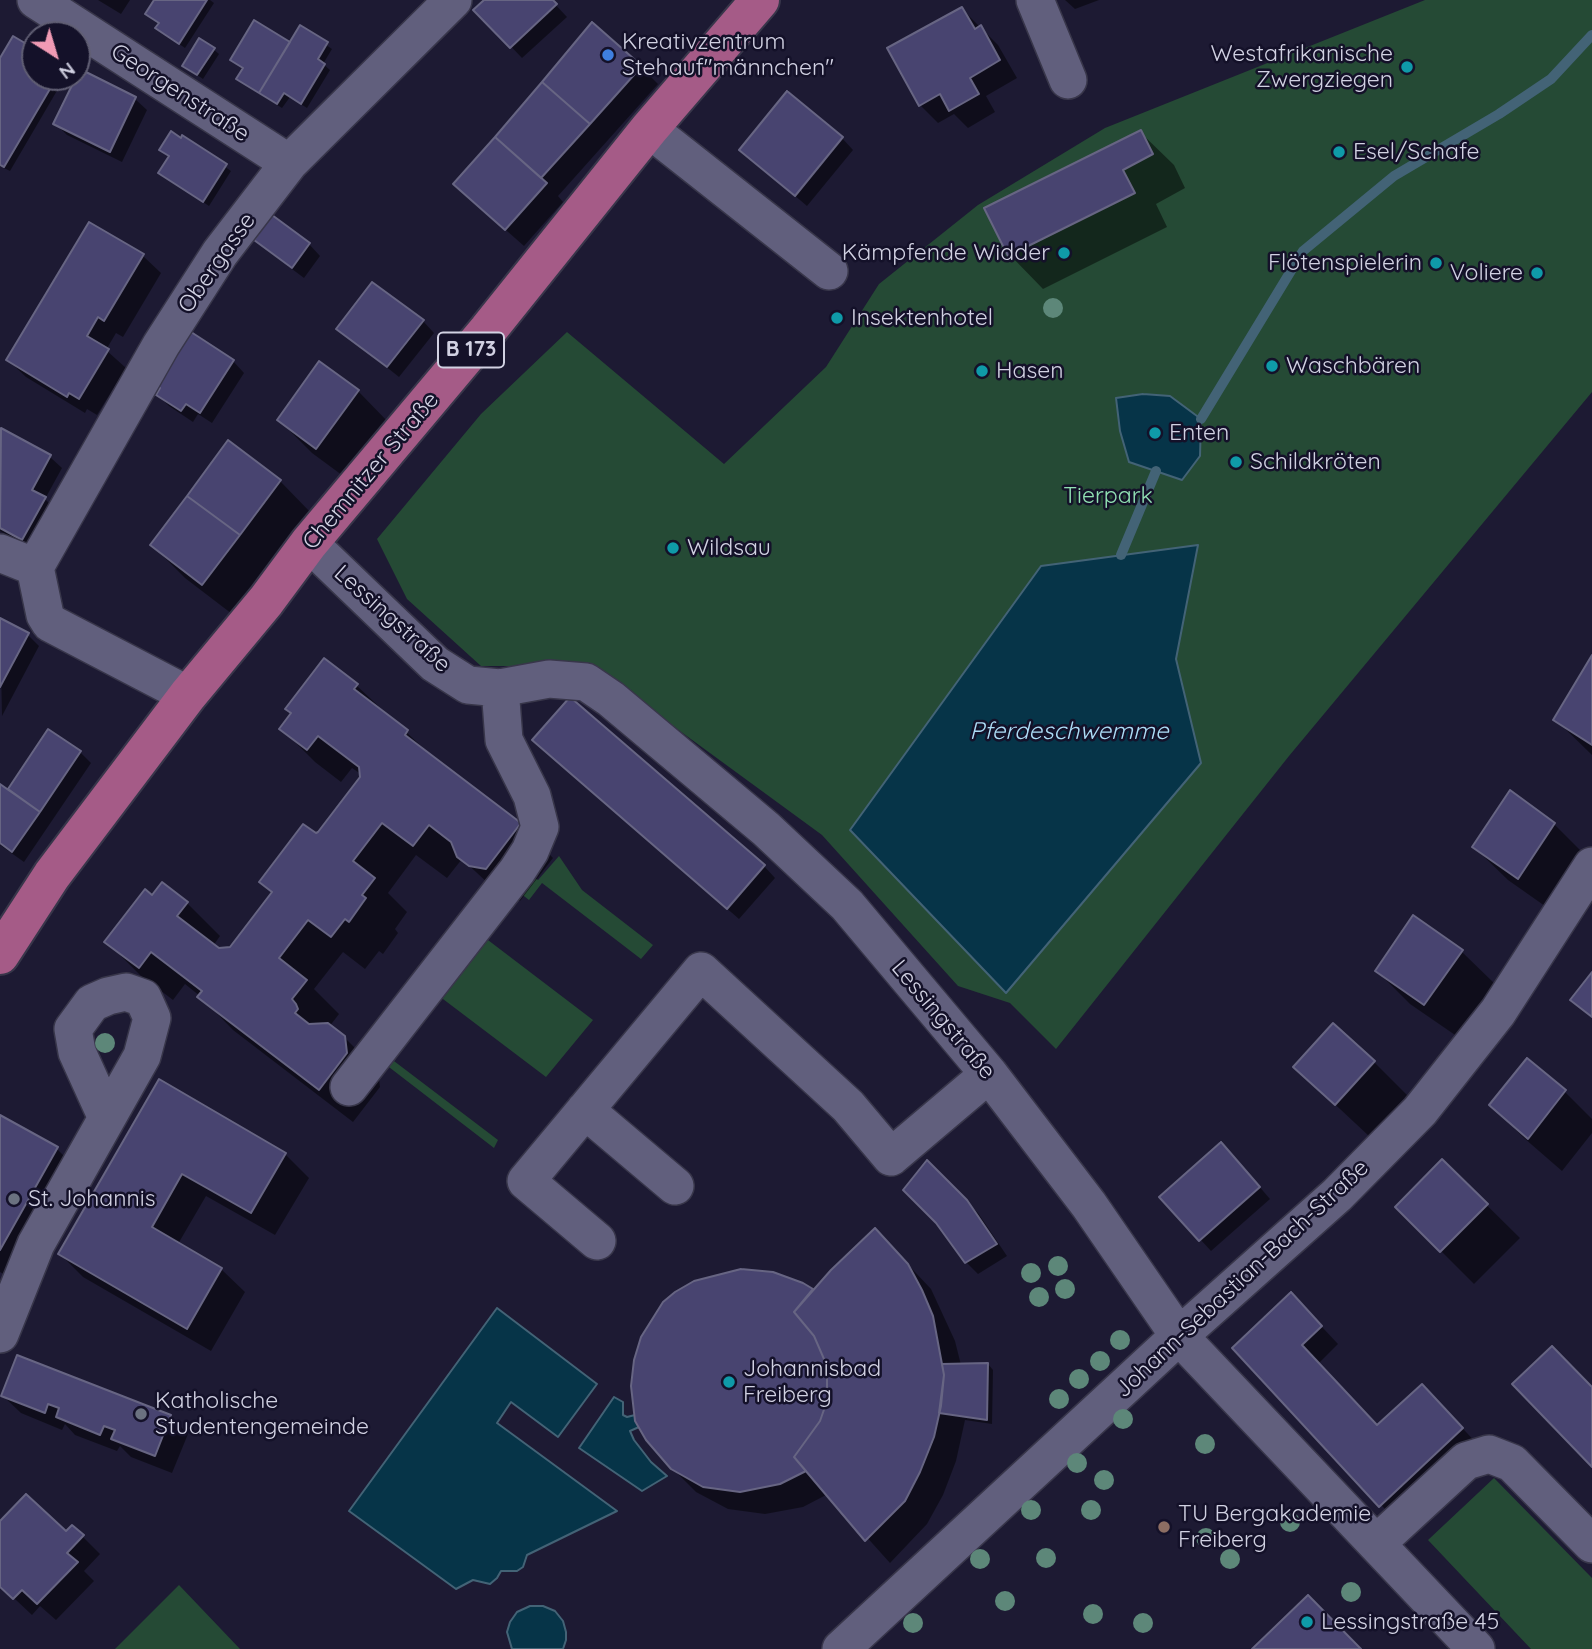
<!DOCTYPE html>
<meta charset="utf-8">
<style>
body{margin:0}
#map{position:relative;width:1592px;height:1649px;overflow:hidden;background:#1d1a33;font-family:Quicksand,sans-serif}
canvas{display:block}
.north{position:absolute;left:21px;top:21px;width:70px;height:70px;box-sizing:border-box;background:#141129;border:2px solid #605e73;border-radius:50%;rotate:143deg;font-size:19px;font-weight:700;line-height:28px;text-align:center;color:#d1d1e2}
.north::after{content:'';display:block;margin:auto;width:24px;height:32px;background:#f09ab4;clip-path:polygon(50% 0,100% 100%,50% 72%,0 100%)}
</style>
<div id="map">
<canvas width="1592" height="1649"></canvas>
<div class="north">N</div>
</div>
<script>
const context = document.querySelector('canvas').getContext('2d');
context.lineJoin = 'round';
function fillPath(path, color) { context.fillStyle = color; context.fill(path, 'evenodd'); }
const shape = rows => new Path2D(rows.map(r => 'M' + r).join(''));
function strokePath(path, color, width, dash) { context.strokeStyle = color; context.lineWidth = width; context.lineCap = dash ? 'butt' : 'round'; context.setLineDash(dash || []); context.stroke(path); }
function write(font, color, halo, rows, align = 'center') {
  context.font = font + ' Quicksand,sans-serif'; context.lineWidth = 5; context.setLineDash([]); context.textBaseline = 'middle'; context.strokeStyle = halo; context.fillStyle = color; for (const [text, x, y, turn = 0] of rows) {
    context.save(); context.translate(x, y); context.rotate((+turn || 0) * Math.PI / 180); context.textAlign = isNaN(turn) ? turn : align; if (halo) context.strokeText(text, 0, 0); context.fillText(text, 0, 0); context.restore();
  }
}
const green = shape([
 [1425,0,1592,0,1592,392,1289,756,1056,1049,1010,1003,958,986,822,835,591,666,481,666,407,599,377,539,481,414,567,332,724,464,826,367,879,284,978,205,1105,128],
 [559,856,582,890,653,945,641,959,542,883,529,900,520,893,532,876,538,880],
 [484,937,593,1020,546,1077,439,996],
 [390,1058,498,1140,494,1148,385,1064],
 [1494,1478,1592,1578,1592,1649,1531,1649,1428,1540],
 [179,1585,240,1649,115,1649]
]);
const water = shape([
 [1143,394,1170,396,1201,419,1200,456,1182,480,1129,462,1120,431,1116,398,1143,394],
 [1198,545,1176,659,1201,763,1006,993,850,830,1041,566,1198,545],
 [497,1308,597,1384,558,1437,511,1402,497,1423,617,1511,527,1555,523,1567,517,1571,501,1571,497,1578,490,1584,473,1580,456,1589,349,1511,497,1308],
 [614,1397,623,1402,623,1415,627,1417,635,1415,639,1427,630,1431,634,1440,651,1462,667,1476,642,1491,579,1448,614,1397],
 [530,1606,543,1606,555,1611,563,1621,566,1632,566,1640,563,1649,512,1649,507,1632,510,1622,517,1612,530,1606]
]);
const shadow = shape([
 [98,0,130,0,121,14],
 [156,0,210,0,214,3,185,48,163,33,157,28,160,24,147,14],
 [486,0,551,0,567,17,522,58,476,10],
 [1065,0,1099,0,1075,9],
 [962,9,998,45,1017,78,986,96,995,112,968,128,954,114,938,123,920,105],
 [301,28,332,49,323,64,330,70,307,108,290,97,282,108,244,84,239,79,244,69,232,60,290,45],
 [213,49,219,54,203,79,184,66],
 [35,51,35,77,65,77,10,171,0,166,0,62],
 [641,67,658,84,558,196,563,202,524,246,473,201],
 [81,72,135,99,147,110,122,162,67,135,55,123],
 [1140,132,1174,165,1185,188,1156,204,1167,227,1043,289,1010,255,987,209],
 [183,137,231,171,209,206,160,173,170,157,161,150],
 [842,138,853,150,807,206,741,150],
 [90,224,143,256,161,273,123,337,116,333,106,350,126,368,97,415,87,409,85,413,26,377,8,360],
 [256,240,309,244,320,256,304,278,268,251],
 [423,321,434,333,399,377,339,329],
 [233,361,244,373,212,423,198,414,193,422,169,406,158,395],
 [358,391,391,425,350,481,312,453,279,420],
 [1,430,50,457,62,468,45,499,56,510,34,550,0,531],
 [280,481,313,515,236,617,185,578,152,545],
 [0,620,28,635,39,646,2,716],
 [1592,658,1592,755,1555,719],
 [356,685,437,761,520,824,553,858,520,901,505,899,462,859,447,878,416,855,388,893,407,912,395,929,398,933,383,954,379,951,365,969,343,952,314,989,339,1014,329,1027,344,1037,378,1071,380,1087,353,1122,233,1030,200,996,185,984,173,1000,140,975,107,942,152,897,187,903,220,936,213,946,219,950,231,948,273,894,261,882,316,835,361,778,361,774,352,768,341,782,315,762,281,728],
 [48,732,80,752,91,763,24,862,0,845,0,786,8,792],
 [534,740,764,866,775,878,739,919],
 [1554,824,1587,857,1552,911,1508,880,1474,847],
 [1461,951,1495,984,1458,1037,1410,1004,1377,971],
 [1527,1061,1565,1092,1592,1119,1592,1133,1562,1171,1524,1138,1491,1105],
 [1374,1062,1407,1095,1370,1137,1295,1067],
 [160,1082,285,1154,309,1178,275,1235,206,1196,178,1244,221,1269,245,1292,211,1351,83,1277,60,1254],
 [0,1117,57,1149,80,1172,18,1282,0,1272],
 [1233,1156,1270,1199,1211,1251,1200,1239],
 [1442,1161,1520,1238,1474,1284,1397,1207],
 [927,1162,978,1213,1007,1256,978,1274,966,1262],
 [898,1254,931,1289,955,1341,961,1365,988,1364,993,1370,992,1424,965,1420,956,1461,943,1495,927,1524,890,1563,828,1494,803,1507,765,1514,728,1509,696,1492,672,1468,802,1284,813,1291],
 [1308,1312,1338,1344,1318,1364,1378,1427,1440,1404,1480,1447,1398,1523,1234,1348],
 [3,1396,170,1416,188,1434,172,1473,131,1457,120,1446,117,1451,75,1435,65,1424,62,1430,21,1413],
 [0,1524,82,1536,100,1554,84,1571,94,1581,56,1620,40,1606,32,1615,0,1585]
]);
const stream = shape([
 [1201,419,1303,251,1394,176,1499,114,1551,79,1592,35],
 [1121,555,1156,471]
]);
const building = shape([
 [154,0,207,0,179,44,155,28,159,23,145,14,154,0],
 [484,0,553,0,557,4,510,48,473,10,484,0],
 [962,7,975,29,981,25,1000,60,970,78,979,94,949,111,940,94,919,106,887,48,962,7],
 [254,20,290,42,259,93,236,79,243,68,230,60,254,20],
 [592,22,642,66,590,124,542,82,592,22],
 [300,25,328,42,318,59,325,64,301,104,284,93,277,104,259,93,300,25],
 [13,36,35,49,35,77,57,77,4,167,0,165,0,58,13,36],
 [199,38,215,48,197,75,182,66,199,38],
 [80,69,136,97,110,152,53,124,80,69],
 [542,82,590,124,541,178,495,137,542,82],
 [787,91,843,137,795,196,739,150,787,91],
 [1141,130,1153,154,1123,170,1135,193,1008,256,984,208,1141,130],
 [171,131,181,138,182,135,227,164,203,202,158,173,169,156,159,150,171,131],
 [495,137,547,183,505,230,453,184,495,137],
 [272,215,310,243,292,268,254,240,272,215],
 [89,222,144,254,104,321,98,317,87,336,109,349,79,399,69,393,67,397,6,360,89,222],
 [372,282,424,320,387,367,336,329,372,282],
 [188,330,234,360,200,413,186,404,181,411,156,395,160,388,154,383,188,330],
 [319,361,359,390,316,449,277,420,319,361],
 [1,428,51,455,32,490,46,497,22,540,0,528,1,428],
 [228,440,281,480,240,535,187,496,228,440],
 [187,496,240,535,202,585,150,545,187,496],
 [0,618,29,633,0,687,0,618],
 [1592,655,1592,745,1553,720,1592,655],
 [324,658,358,684,354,689,408,730,405,735,521,823,486,869,469,866,457,857,451,842,429,825,413,846,382,823,353,861,375,878,362,895,366,898,349,922,345,919,331,937,308,920,279,958,307,980,292,999,296,1004,298,1009,295,1013,309,1024,328,1023,345,1036,347,1053,319,1090,197,997,202,991,151,952,139,968,104,942,145,889,152,895,162,882,188,902,177,916,219,948,230,947,272,892,259,882,303,824,316,833,318,832,360,777,359,767,318,736,307,750,279,729,291,713,285,709,324,658],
 [570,697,765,865,727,909,532,740,570,697],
 [48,729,81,751,40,812,8,789,48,729],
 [0,784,40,812,12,852,0,843,0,784],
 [1510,790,1555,823,1518,879,1472,847,1510,790],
 [1413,915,1463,950,1424,1005,1375,971,1413,915],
 [1592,972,1592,1017,1570,1000,1592,972],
 [1333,1023,1375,1061,1335,1105,1293,1067,1333,1023],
 [1527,1058,1566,1090,1528,1139,1489,1105,1527,1058],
 [159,1079,286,1153,251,1213,182,1174,152,1227,222,1268,187,1329,58,1254,159,1079],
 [0,1115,58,1147,0,1250,0,1115],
 [1221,1142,1260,1187,1199,1241,1159,1197,1221,1142],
 [1442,1159,1488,1204,1440,1252,1395,1207,1442,1159],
 [927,1160,967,1200,997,1244,965,1263,936,1223,903,1190,927,1160],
 [875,1228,908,1264,922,1290,933,1316,944,1375,941,1406,934,1437,920,1472,905,1501,865,1541,794,1457,820,1421,827,1401,827,1378,824,1359,814,1336,794,1312,831,1270,875,1228],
 [741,1269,773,1272,803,1283,813,1289,794,1312,814,1336,824,1359,827,1378,827,1401,820,1421,794,1457,806,1471,780,1484,740,1492,703,1487,671,1469,646,1440,635,1421,631,1386,634,1360,641,1337,663,1302,675,1292,694,1281,741,1269],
 [1291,1292,1322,1326,1302,1345,1377,1425,1422,1384,1463,1428,1379,1507,1232,1348,1291,1292],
 [1552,1346,1592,1387,1592,1467,1512,1384,1552,1346],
 [17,1355,171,1415,155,1456,111,1439,115,1430,104,1426,100,1435,56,1417,59,1408,48,1404,45,1413,1,1396,17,1355],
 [988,1363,987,1420,939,1413,944,1375,942,1364,988,1363],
 [26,1494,66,1531,72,1525,84,1535,67,1553,78,1562,37,1604,22,1590,13,1599,0,1587,0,1521,26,1494],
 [1308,1595,1361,1649,1252,1649,1308,1595]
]);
const minor = shape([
 [36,0,289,163],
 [1035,0,1068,80],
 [649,129,829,271],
 [309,543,435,664,468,685,500,688,549,679,586,682,611,699,766,829,847,905,989,1074,1089,1205,1179,1336,1476,1649],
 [0,553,35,567],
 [35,567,161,345,220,253,289,163,453,0],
 [35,567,45,615,50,623,188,695],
 [349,1087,517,871,530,851,540,827,532,796,504,740,500,688],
 [585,1110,675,1186],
 [597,1241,526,1181,701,971,848,1106,891,1157,989,1074],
 [0,1334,36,1244,142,1056,152,1018,143,998,126,992,108,996,92,1003,73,1029,77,1052,107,1118],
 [1377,1543,1466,1461,1489,1454,1512,1463,1592,1544],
 [841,1649,1179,1336,1337,1195,1420,1111,1498,1012,1592,866]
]);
const major = shape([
 [0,955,52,875,188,695,266,601,309,543,488,330,649,129,760,0]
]);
const trees = [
 [1053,308],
 [105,1043],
 [1058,1266],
 [1031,1273],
 [1065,1289],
 [1039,1297],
 [1120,1340],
 [1100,1361],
 [1079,1379],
 [1059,1399],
 [1123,1419],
 [1205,1444],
 [1077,1463],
 [1104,1480],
 [1031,1510],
 [1091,1510],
 [1290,1522],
 [1206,1538],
 [1046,1558],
 [980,1559],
 [1230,1559],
 [1351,1592],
 [1005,1601],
 [1093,1614],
 [913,1623],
 [1143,1623]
];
const markers = [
 [608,55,7,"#3f7fe0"],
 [1407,67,7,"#0f9aa8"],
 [1339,152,7,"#0f9aa8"],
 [1064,253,7,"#0f9aa8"],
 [1436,263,7,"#0f9aa8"],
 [1537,273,7,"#0f9aa8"],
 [837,318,7,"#0f9aa8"],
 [1272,366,7,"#0f9aa8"],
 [982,371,7,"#0f9aa8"],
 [1155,433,7,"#0f9aa8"],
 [1236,462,7,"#0f9aa8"],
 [673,548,7,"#0f9aa8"],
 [14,1199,7,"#6b7280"],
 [729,1382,7,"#0f9aa8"],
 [141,1414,7,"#6b7280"],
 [1164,1527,7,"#8d6e63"],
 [1307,1622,7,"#0f9aa8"]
];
const shields = [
 [471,350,66]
];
const shieldNames = [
 ["B 173",471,350]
];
const poiNames = [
 ["Kreativzentrum",622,42],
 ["Stehauf\"männchen\"",622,68],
 ["Westafrikanische",1393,54,"right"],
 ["Zwergziegen",1393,80,"right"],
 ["Esel/Schafe",1353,152],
 ["Kämpfende Widder",1050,253,"right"],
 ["Flötenspielerin",1422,263,"right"],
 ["Voliere",1523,273,"right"],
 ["Insektenhotel",851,318],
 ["Waschbären",1286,366],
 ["Hasen",996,371],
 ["Enten",1169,433],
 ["Schildkröten",1250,462],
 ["Wildsau",687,548],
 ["St. Johannis",28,1199],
 ["Johannisbad",743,1369],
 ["Freiberg",743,1395],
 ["Katholische",155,1401],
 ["Studentengemeinde",155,1427],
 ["TU Bergakademie",1178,1514],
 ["Freiberg",1178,1540],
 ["Lessingstraße 45",1321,1622]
];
const streetNames = [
 ["Georgenstraße",180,93,33],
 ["Obergasse",217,263,-55],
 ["Chemnitzer Straße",371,471,-50],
 ["Lessingstraße",392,619,42],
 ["Lessingstraße",943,1020,50],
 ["Johann-Sebastian-Bach-Straße",1242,1279,-43]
];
const parkNames = [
 ["Tierpark",1108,496]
];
const waterNames = [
 ["Pferdeschwemme",1069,732]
];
fillPath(green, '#254a35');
fillPath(water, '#063448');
strokePath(water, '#436376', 2);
fillPath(shadow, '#0007');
strokePath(stream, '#436376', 10);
fillPath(building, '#484470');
strokePath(building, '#676583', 2);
strokePath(minor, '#38364a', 40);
strokePath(major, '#38364a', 42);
strokePath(minor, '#615f7d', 37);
strokePath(major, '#a55b87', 38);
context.fillStyle = '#5d8779';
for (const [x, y] of trees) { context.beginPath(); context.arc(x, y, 10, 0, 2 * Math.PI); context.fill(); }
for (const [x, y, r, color] of markers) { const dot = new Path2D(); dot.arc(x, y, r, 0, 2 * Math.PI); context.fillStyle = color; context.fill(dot); strokePath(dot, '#141129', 2.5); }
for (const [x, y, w] of shields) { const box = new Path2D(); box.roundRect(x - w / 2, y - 17.5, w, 35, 5); context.fillStyle = '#141129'; context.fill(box); strokePath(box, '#d1d1e2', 2); }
write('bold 21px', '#d1d1e2', null, shieldNames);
write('23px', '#d1d1e2', '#141129', poiNames, 'left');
write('23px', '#d1d1e2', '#141129', streetNames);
write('23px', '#91e1b3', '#141129', parkNames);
write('italic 24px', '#acdcf6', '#141129', waterNames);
</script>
